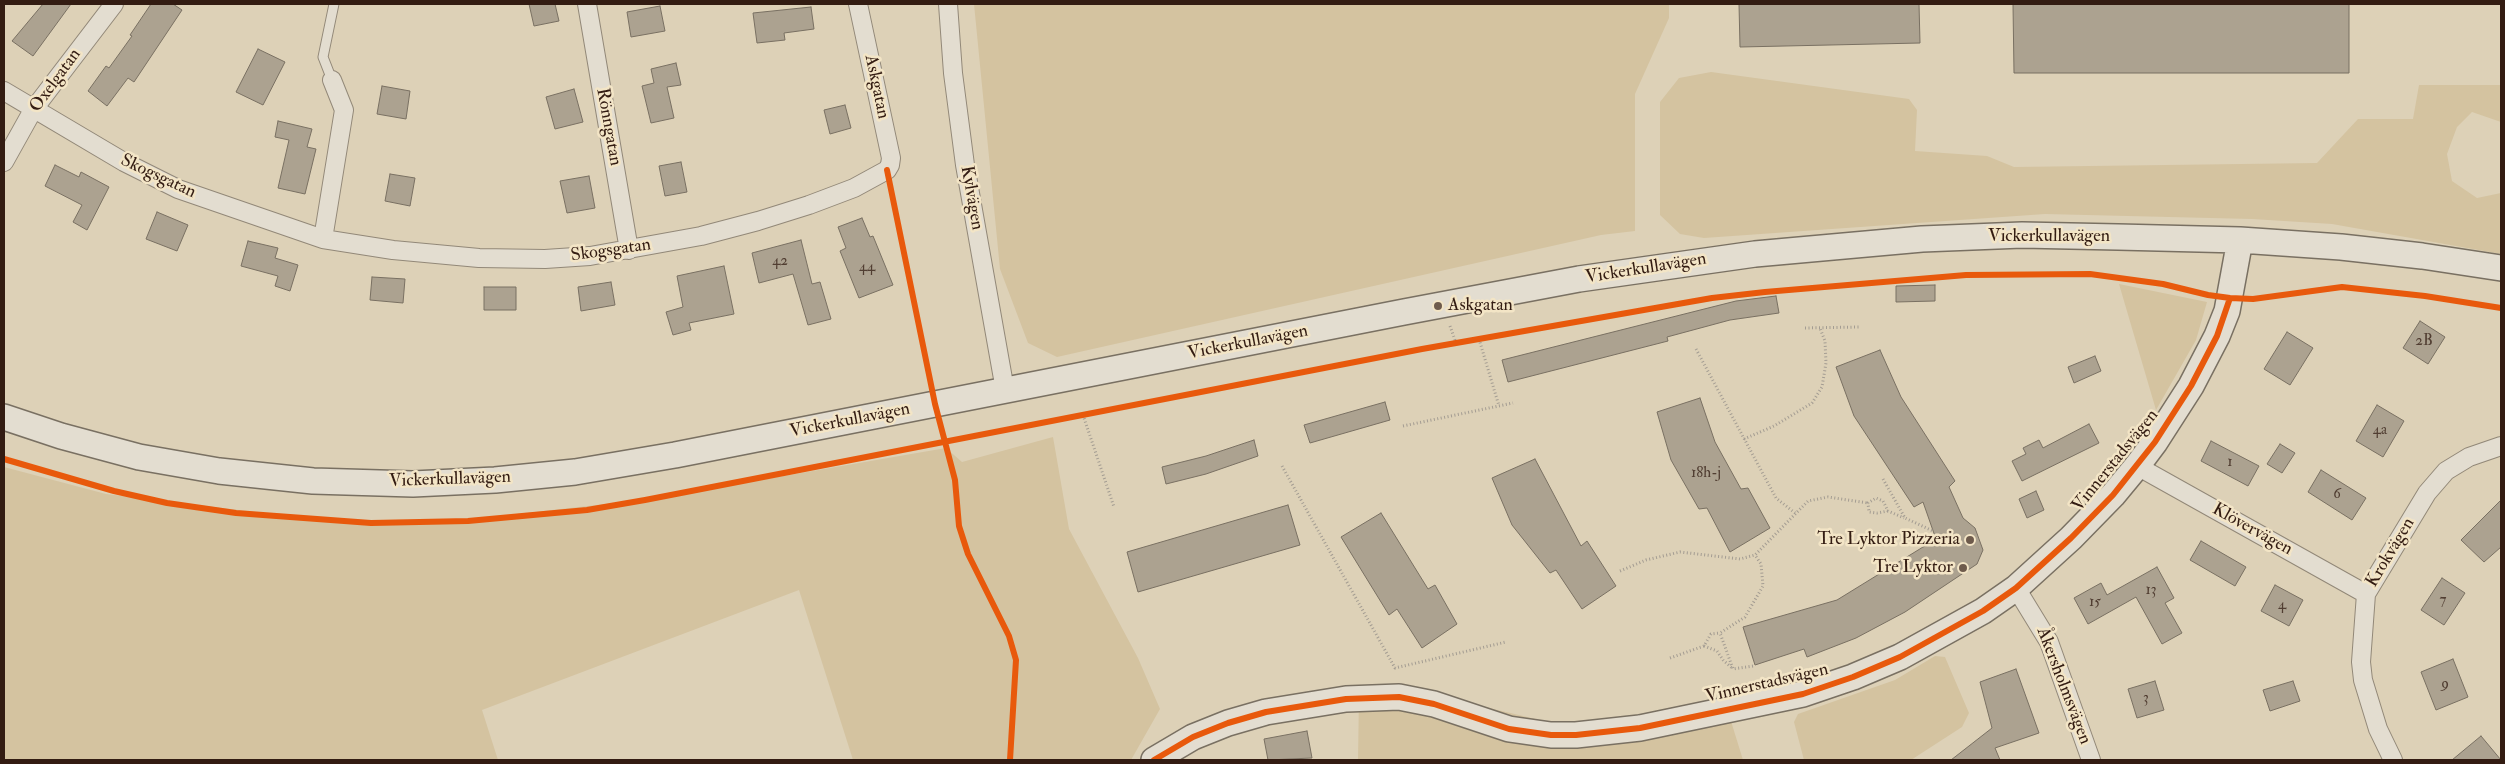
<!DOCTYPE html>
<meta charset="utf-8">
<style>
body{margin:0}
#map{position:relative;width:2505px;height:764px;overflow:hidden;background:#ddd1b7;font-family:"IM FELL Double Pica",serif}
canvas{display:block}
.frame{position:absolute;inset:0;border:5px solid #331c12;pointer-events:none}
</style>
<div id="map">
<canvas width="2505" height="764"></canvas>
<div class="frame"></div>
</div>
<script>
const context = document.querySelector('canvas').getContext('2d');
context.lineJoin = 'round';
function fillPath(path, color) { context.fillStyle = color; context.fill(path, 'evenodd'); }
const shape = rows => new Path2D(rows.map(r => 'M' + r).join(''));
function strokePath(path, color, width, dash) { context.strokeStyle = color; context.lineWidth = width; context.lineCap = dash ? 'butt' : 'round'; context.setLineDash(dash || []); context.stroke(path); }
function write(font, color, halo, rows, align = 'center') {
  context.font = font + ' "IM FELL Double Pica",serif'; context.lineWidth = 5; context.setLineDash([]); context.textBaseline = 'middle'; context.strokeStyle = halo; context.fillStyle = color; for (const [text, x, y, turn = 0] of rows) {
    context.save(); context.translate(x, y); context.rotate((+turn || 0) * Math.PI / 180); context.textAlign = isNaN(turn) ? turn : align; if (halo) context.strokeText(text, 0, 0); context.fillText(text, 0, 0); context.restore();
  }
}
const green = shape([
 [974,4,1669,4,1669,18,1635,94,1635,231,1601,235,1057,357,1028,343,1000,269],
 [1711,72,1909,99,1917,110,1915,151,1987,156,2014,167,2317,163,2358,119,2413,119,2419,85,2501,85,2501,122,2472,112,2457,127,2447,154,2452,181,2477,198,2501,193,2501,254,2332,224,2252,219,2045,214,1704,238,1680,234,1660,215,1660,102,1679,78],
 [2119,284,2207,302,2196,340,2156,410],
 [1053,437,1069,529,1138,658,1160,709,1131,760,853,760,799,590,482,710,498,760,4,760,4,467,106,494,339,522,463,520,650,499,946,448,962,462],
 [1935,656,1945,657,1969,713,1962,727,1911,760,1804,760,1794,722,1798,714,1895,680],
 [1359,695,1435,695,1548,722,1647,720,1726,705,1743,760,1358,760]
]);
const building = shape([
 [43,4,71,4,33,56,12,41,43,4],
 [151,4,173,4,182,10,134,82,128,78,107,106,88,91,106,66,109,68,132,36,130,35,151,4],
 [529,4,555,4,559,21,534,26,529,4],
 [1739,4,1919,4,1920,43,1740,47,1739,4],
 [2013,4,2349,4,2349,73,2014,73,2013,4],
 [660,6,665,31,631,37,627,12,660,6],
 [811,7,814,29,784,33,785,40,757,43,753,13,811,7],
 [258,49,285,62,263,105,236,92,258,49],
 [676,63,681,85,667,87,674,118,651,123,642,86,654,83,651,69,676,63],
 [382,86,410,91,406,119,377,114,382,86],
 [574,89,583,122,555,129,546,97,574,89],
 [845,105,851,128,830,134,824,110,845,105],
 [278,121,312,129,307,147,316,149,305,194,278,188,289,140,275,137,278,121],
 [681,162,687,192,665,196,659,166,681,162],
 [55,165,79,177,81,172,109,187,87,230,73,222,82,205,45,186,55,165],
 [390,174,415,178,410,206,385,201,390,174],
 [589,176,595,208,567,213,560,181,589,176],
 [157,212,188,225,177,251,146,239,157,212],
 [862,218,870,237,873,236,893,285,859,298,840,251,846,248,838,227,862,218],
 [801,240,812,284,820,282,831,319,808,325,793,274,759,283,752,253,801,240],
 [248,241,278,248,275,258,298,265,290,291,275,286,278,276,241,266,248,241],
 [724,266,734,314,689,323,691,330,673,335,666,312,683,307,677,276,724,266],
 [372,277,405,279,403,303,370,300,372,277],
 [611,282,615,305,581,311,578,287,611,282],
 [1935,285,1935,301,1896,302,1896,286,1935,285],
 [484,287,516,287,516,310,484,310,484,287],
 [1776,296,1779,313,1730,320,1667,337,1668,341,1508,382,1502,360,1736,301,1776,296],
 [2420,321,2445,337,2428,364,2403,348,2420,321],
 [2287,332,2313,348,2290,385,2264,369,2287,332],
 [1880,350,1901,397,1955,481,1949,487,1963,518,1975,528,1983,550,1977,564,1905,612,1856,638,1807,657,1804,649,1755,665,1743,627,1837,600,1923,547,1937,542,1923,502,1914,507,1854,416,1836,367,1880,350],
 [2095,356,2101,371,2074,383,2068,367,2095,356],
 [1700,398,1715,442,1741,489,1748,488,1770,528,1730,552,1707,508,1699,509,1671,460,1657,412,1700,398],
 [1385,402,1390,420,1310,443,1304,425,1385,402],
 [2377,405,2404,421,2383,457,2356,441,2377,405],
 [2089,424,2099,443,2022,481,2012,461,2026,454,2023,448,2039,440,2043,448,2089,424],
 [1254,440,1258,456,1206,474,1166,484,1162,467,1206,456,1254,440],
 [2211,441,2259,466,2248,486,2201,461,2211,441],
 [2280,444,2295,453,2282,473,2267,464,2280,444],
 [1535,459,1581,546,1587,541,1616,586,1582,609,1556,570,1550,573,1512,525,1492,478,1535,459],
 [2321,470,2366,498,2352,520,2308,492,2321,470],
 [2036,491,2044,510,2027,518,2019,499,2036,491],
 [2501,500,2501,547,2484,562,2461,540,2501,500],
 [1288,505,1300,545,1138,592,1127,552,1288,505],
 [1381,513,1428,589,1435,585,1457,624,1422,648,1397,609,1389,615,1341,537,1381,513],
 [2201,541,2246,567,2235,586,2190,560,2201,541],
 [2157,567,2174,598,2165,603,2182,633,2162,644,2136,597,2088,624,2074,598,2101,583,2107,595,2157,567],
 [2442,578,2465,593,2444,625,2421,610,2442,578],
 [2275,585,2303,600,2289,626,2261,611,2275,585],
 [2453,659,2468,697,2436,710,2421,672,2453,659],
 [2016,669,2039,733,1995,748,2000,760,1951,760,1992,728,1980,682,2016,669],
 [2155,681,2164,710,2137,718,2128,689,2155,681],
 [2293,681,2300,701,2270,711,2263,690,2293,681],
 [1307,731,1312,758,1268,760,1264,739,1307,731],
 [2481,736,2501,760,2452,760,2481,736]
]);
const path = shape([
 [1450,326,1456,343],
 [1805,328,1859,327],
 [1479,339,1499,406],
 [1696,349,1776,498,1795,513],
 [1083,415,1114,507],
 [1403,426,1513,403],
 [1744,439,1774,426,1812,403,1822,387,1826,363,1825,341,1820,328],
 [1282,466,1395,668,1506,642],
 [1883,479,1905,518,1933,531],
 [1888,511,1877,513,1869,512,1868,503,1876,498,1883,501,1888,511,1904,518],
 [1620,571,1646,560,1680,552,1740,559,1755,555,1808,501,1828,497,1868,503],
 [1704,646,1717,651,1723,660,1732,668],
 [1670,658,1704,646,1711,634,1720,633],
 [1753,666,1733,669,1720,633,1745,617,1763,586,1761,564,1755,555]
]);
const lane = shape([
 [332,80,323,57,334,4]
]);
const street = shape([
 [587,4,629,250],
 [948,4,953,73,965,165,1005,390],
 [4,91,124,162,178,189,323,239,393,250,479,258,545,259,590,256,701,236,758,221,809,205,854,188,887,170,890,165,891,158,858,4],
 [4,162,33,110,114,4],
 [323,239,344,110,332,80],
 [2137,466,2366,594],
 [2016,588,2049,642,2091,760],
 [2393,760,2378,729,2363,680,2361,662,2366,594,2427,493,2446,471,2469,457,2501,446]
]);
const secondary = shape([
 [4,417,61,436,139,457,219,471,313,481,413,484,495,480,575,472,675,455,1404,312,1579,279,1755,254,1922,239,2022,235,2118,237,2240,240,2341,247,2422,256,2501,268],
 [1154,760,1193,737,1228,723,1266,712,1346,699,1399,697,1434,704,1509,729,1551,735,1576,735,1640,728,1803,694,1853,677,1900,657,1983,611,2016,588,2071,538,2113,495,2137,466,2155,442,2191,386,2217,336,2227,311,2240,240]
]);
const cycleway = shape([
 [887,170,935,404,955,480,959,526,968,554,1009,636,1016,660,1010,760],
 [4,459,114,491,167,503,236,513,371,523,468,521,587,510,645,500,1422,349,1712,298,1765,292,1966,275,2090,274,2163,284,2208,295,2230,298,2253,299,2342,287,2425,296,2501,308],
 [1154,760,1193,737,1228,723,1266,712,1346,699,1399,697,1434,704,1509,729,1551,735,1576,735,1640,728,1803,694,1853,677,1900,657,1983,611,2016,588,2071,538,2113,495,2155,442,2191,386,2217,336,2230,298]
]);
const markers = [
 [1438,306,5,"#6e5b4c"],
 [1970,540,5,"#6e5b4c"],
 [1963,568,5,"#6e5b4c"]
];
const numberNames = [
 ["42",780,262],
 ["44",867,268],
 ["2B",2424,342],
 ["4a",2380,431],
 ["1",2230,463],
 ["18h-j",1706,474],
 ["6",2337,495],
 ["13",2151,591],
 ["7",2443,601],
 ["15",2095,603],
 ["4",2282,606],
 ["9",2445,685],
 ["3",2146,699]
];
const streetNames = [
 ["Oxelgatan",56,81,-54],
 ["Askgatan",876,87,78],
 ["Rönngatan",608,127,80],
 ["Skogsgatan",158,177,25],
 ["Kylvägen",971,198,80],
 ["Vickerkullavägen",2049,237],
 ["Skogsgatan",611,251,-8],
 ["Vickerkullavägen",1646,269,-9],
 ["Vickerkullavägen",1248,343,-11],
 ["Vickerkullavägen",850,421,-11],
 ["Vinnerstadsvägen",2116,461,-51],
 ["Vickerkullavägen",450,480,-2],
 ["Klövervägen",2252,530,29],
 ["Krokvägen",2391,553,-59],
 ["Vinnerstadsvägen",1767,684,-13],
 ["Åkersholmsvägen",2063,686,69]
];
const poiNames = [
 ["Askgatan",1448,306,"left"],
 ["Tre Lyktor Pizzeria",1960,540],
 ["Tre Lyktor",1953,568]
];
fillPath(green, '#d4c3a0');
fillPath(building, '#aca290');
strokePath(building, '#797062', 1);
strokePath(lane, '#928878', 11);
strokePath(street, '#928878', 20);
strokePath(secondary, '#797062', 28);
strokePath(path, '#a39c92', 3, [1, 2.5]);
strokePath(lane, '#e3ddd0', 9);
strokePath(street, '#e3ddd0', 18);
strokePath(secondary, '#e3ddd0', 25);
strokePath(cycleway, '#e8590c', 6);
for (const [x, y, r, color] of markers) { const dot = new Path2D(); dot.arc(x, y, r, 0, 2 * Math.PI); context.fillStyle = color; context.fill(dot); strokePath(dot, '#f3e5c6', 2); }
write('15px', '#513e32', null, numberNames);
write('18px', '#331c12', '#f3e5c6', streetNames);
write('18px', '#331c12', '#f3e5c6', poiNames, 'right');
</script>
